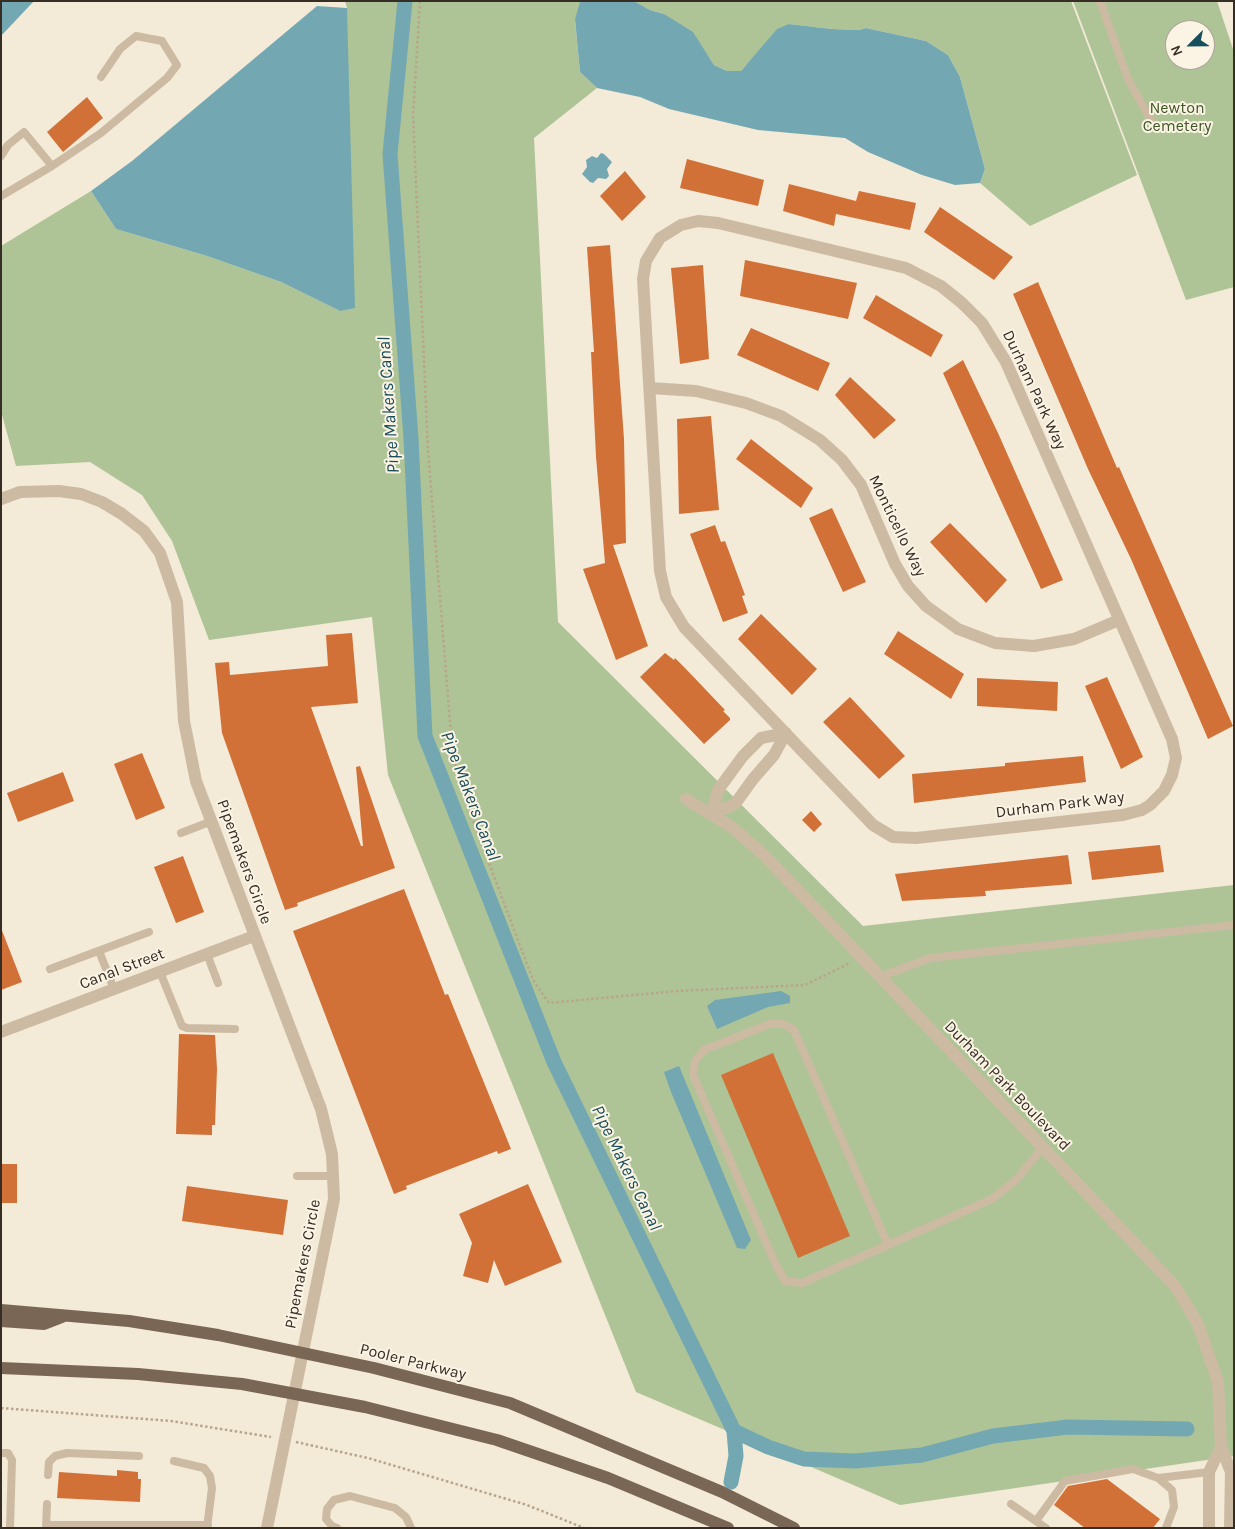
<!DOCTYPE html>
<style>
body{margin:0}
#map{position:relative;width:1235px;height:1529px;overflow:hidden;background:#f3ead7;font-family:Karla,sans-serif}
canvas{display:block}
.frame{position:absolute;inset:0;border:2px solid #362d25;pointer-events:none}
.north{position:absolute;left:1165px;top:20px;width:50px;height:50px;box-sizing:border-box;background:#fbf3e4;border:1px solid #aca498;border-radius:50%;rotate:247deg;font-size:14px;font-weight:700;line-height:20px;text-align:center;color:#362d25}
.north::after{content:'';display:block;margin:auto;width:18px;height:22px;background:#174e5c;clip-path:polygon(50% 0,100% 100%,50% 72%,0 100%)}
</style>
<div id="map">
<canvas width="1235" height="1529"></canvas>
<div class="frame"></div>
<div class="north">N</div>
</div>
<script>
const context = document.querySelector('canvas').getContext('2d');
context.lineJoin = 'round';
function fillPath(path, color) { context.fillStyle = color; context.fill(path, 'evenodd'); }
const shape = rows => new Path2D(rows.map(r => 'M' + r).join(''));
function strokePath(path, color, width, dash) { context.strokeStyle = color; context.lineWidth = width; context.lineCap = dash ? 'butt' : 'round'; context.setLineDash(dash || []); context.stroke(path); }
function write(font, color, halo, rows, align = 'center') {
  context.font = font + ' Karla,sans-serif'; context.lineWidth = 4; context.setLineDash([]); context.textBaseline = 'middle'; context.strokeStyle = halo; context.fillStyle = color; for (const [text, x, y, turn = 0] of rows) {
    context.save(); context.translate(x, y); context.rotate((+turn || 0) * Math.PI / 180); context.textAlign = isNaN(turn) ? turn : align; if (halo) context.strokeText(text, 0, 0); context.fillText(text, 0, 0); context.restore();
  }
}
const green = shape([
 [345,1,580,1,575,20,580,72,597,88,534,138,558,622,863,926,1234,885,1234,1456,900,1505,636,1392,388,775,372,617,209,640,172,541,142,495,90,462,16,466,1,411,1,246,91,191,116,229,207,256,281,282,340,311,347,8],
 [634,1,1071,1,1137,175,1030,226,980,183,985,169,960,77,948,55,926,41,866,28,859,30,832,29,789,24,759,51,741,71,727,71,714,65,704,50,664,14,650,10],
 [1073,1,1217,1,1234,52,1234,287,1186,300],
 [1175,30,1205,30,1205,60,1175,60]
]);
const water = shape([
 [1,1,34,1,1,36],
 [580,1,634,1,650,10,664,14,693,32,714,65,727,71,741,71,777,29,789,24,832,29,859,30,866,28,926,41,948,55,960,77,985,169,980,183,955,185,922,175,868,152,845,138,758,130,669,109,640,97,597,88,580,72,575,19],
 [317,6,347,8,355,308,340,311,281,282,207,256,116,229,91,191,132,161],
 [601,153,604,154,612,162,607,169,609,176,606,179,598,178,593,183,590,182,582,174,587,167,586,160,592,156,597,158],
 [781,991,790,996,790,1003,768,1007,717,1029,707,1006,715,1000],
 [679,1066,751,1240,745,1249,737,1248,671,1092,664,1072]
]);
const canal = shape([
 [405,1,390,154,411,438,425,736,554,1062,734,1431,736,1456,731,1482],
 [734,1431,768,1447,804,1459,855,1461,922,1455,993,1436,1068,1427,1187,1429]
]);
const building = shape([
 [87,97,103,118,63,152,47,132],
 [687,159,764,180,758,206,680,188],
 [625,171,646,197,622,221,600,196],
 [789,184,856,201,859,191,916,203,910,230,836,214,834,226,783,211],
 [940,207,1013,257,994,280,924,232],
 [610,245,624,439,626,543,613,545,648,646,616,660,583,569,605,563,596,457,591,352,594,352,587,247],
 [745,260,857,283,848,319,740,296],
 [703,265,709,359,680,364,671,268],
 [1038,282,1117,468,1119,467,1233,726,1208,739,1131,559,1088,469,1013,294],
 [876,295,943,335,931,357,863,318],
 [751,328,830,363,818,391,737,355],
 [963,360,998,433,1063,580,1041,589,943,373],
 [850,377,896,420,874,439,835,395],
 [711,416,719,510,679,514,677,419],
 [751,439,813,488,801,508,736,459],
 [832,508,866,582,843,592,809,518],
 [950,523,1007,580,986,603,930,542],
 [715,525,721,542,725,541,745,595,742,596,748,613,723,622,690,534],
 [761,614,817,669,792,695,738,639],
 [898,631,964,674,951,699,884,654],
 [352,633,358,703,311,707,361,846,363,846,356,767,360,766,395,868,297,903,298,906,285,910,222,733,215,663,229,662,230,675,328,666,326,635],
 [665,653,674,660,675,658,685,668,725,710,723,711,730,718,730,720,704,744,640,677],
 [1107,677,1143,757,1121,769,1085,686],
 [977,678,1058,682,1057,711,977,706],
 [850,697,905,756,879,779,823,722],
 [142,753,165,808,136,820,114,764],
 [1083,756,1086,782,914,803,912,774,1005,766,1005,763],
 [63,772,74,801,18,822,7,793],
 [811,811,822,824,814,832,802,820],
 [1160,845,1164,872,1092,880,1088,852],
 [1068,855,1072,884,985,891,986,896,902,901,895,874],
 [183,856,204,912,176,923,154,867],
 [404,889,445,995,448,994,511,1149,498,1154,497,1151,406,1186,407,1189,394,1194,293,931],
 [1,928,22,982,1,990],
 [179,1034,215,1035,217,1069,215,1125,212,1125,212,1135,176,1134],
 [773,1053,850,1236,798,1258,721,1075],
 [1,1164,17,1164,17,1203,1,1203],
 [528,1184,562,1262,505,1286,494,1260,488,1283,463,1276,472,1243,459,1214],
 [187,1186,288,1200,283,1235,182,1221],
 [117,1470,138,1472,138,1479,141,1479,140,1502,57,1498,59,1472,117,1476],
 [1107,1479,1160,1519,1153,1528,1085,1528,1054,1505,1068,1486]
]);
const path = shape([
 [420,1,413,116,428,451,453,758,472,818,533,980,549,1003,677,991,805,985,850,963],
 [1,1408,171,1421,271,1437],
 [296,1442,368,1458,527,1505,584,1528]
]);
const service = shape([
 [1100,1,1128,79,1153,124],
 [1,156,8,145,24,132,52,166,1,196],
 [52,166,101,133,167,78,177,65,162,41,136,36,120,49,101,77],
 [181,833,212,821],
 [99,951,114,989],
 [207,954,218,983],
 [50,969,149,932],
 [160,972,182,1026,187,1028,235,1029],
 [880,977,930,958,1234,925],
 [297,1176,333,1176],
 [888,1245,794,1030,783,1024,770,1024,704,1050,695,1061,693,1075,775,1263,785,1281,802,1283,992,1199,1016,1180,1043,1147],
 [1,1453,8,1453,12,1460,10,1528],
 [174,1461,204,1468,210,1476,212,1488,207,1528],
 [48,1475,49,1462,55,1456,67,1453,139,1456],
 [1158,1478,1209,1472],
 [1011,1504,1046,1528],
 [1036,1521,1065,1481,1133,1469,1158,1478,1172,1490,1174,1507,1166,1528],
 [46,1525,208,1525],
 [46,1528,47,1504],
 [337,1528,332,1526,326,1519,327,1509,334,1500,350,1496,395,1508,406,1517,411,1528]
]);
const minor = shape([
 [698,221,718,223,906,268,941,286,962,303,982,323,1006,362,1172,739,1176,758,1172,775,1164,791,1150,805,1142,810,1123,815,916,838,893,837,873,825,684,627,666,597,660,571,643,279,646,261,660,238,681,225,698,221],
 [650,388,696,391,746,403,781,416,820,440,842,460,861,485,895,564,908,586,926,606,958,629,995,643,1034,646,1074,639,1119,620],
 [1,499,20,492,59,491,81,494,102,502,122,514,144,531,160,553,177,602,184,721,196,781,321,1109,332,1154,334,1199,267,1528],
 [686,799,733,828,765,856,1175,1286,1198,1324,1218,1382,1221,1447,1231,1472,1230,1528],
 [712,814,718,790,743,756,761,738,786,733],
 [712,814,735,804,753,779,774,755,786,733],
 [1,1032,254,936],
 [1209,1528,1209,1472,1221,1447]
]);
const primary = shape([
 [1,1310,129,1321,218,1335,374,1368,510,1403,722,1492,794,1528],
 [1,1321,44,1324,62,1317],
 [1,1368,138,1374,242,1384,365,1407,497,1440,608,1478,728,1528]
]);
const parkNames = [
 ["Newton",1177,108],
 ["Cemetery",1177,126]
];
const streetNames = [
 ["Durham Park Way",1034,390,65],
 ["Monticello Way",897,526,64],
 ["Durham Park Way",1060,805,-7],
 ["Pipemakers Circle",244,862,70],
 ["Canal Street",122,969,-21],
 ["Durham Park Boulevard",1007,1086,46],
 ["Pipemakers Circle",303,1264,-79],
 ["Pooler Parkway",413,1362,14]
];
const waterNames = [
 ["Pipe Makers Canal",389,405,-94],
 ["Pipe Makers Canal",470,796,69],
 ["Pipe Makers Canal",626,1168,64]
];
fillPath(green, '#aec496');
fillPath(water, '#73a8b3');
strokePath(canal, '#73a8b3', 15);
fillPath(building, '#d27137');
strokePath(path, '#b8a58c', 2.5, [2.5, 2.5]);
strokePath(service, '#ccbba2', 8);
strokePath(minor, '#ccbba2', 12);
strokePath(primary, '#7a6655', 12);
write('16px', '#3f5727', '#fbf3e4', parkNames);
write('16px', '#362d25', '#fbf3e4', streetNames);
write('italic 18px', '#174e5c', '#fbf3e4', waterNames);
</script>
